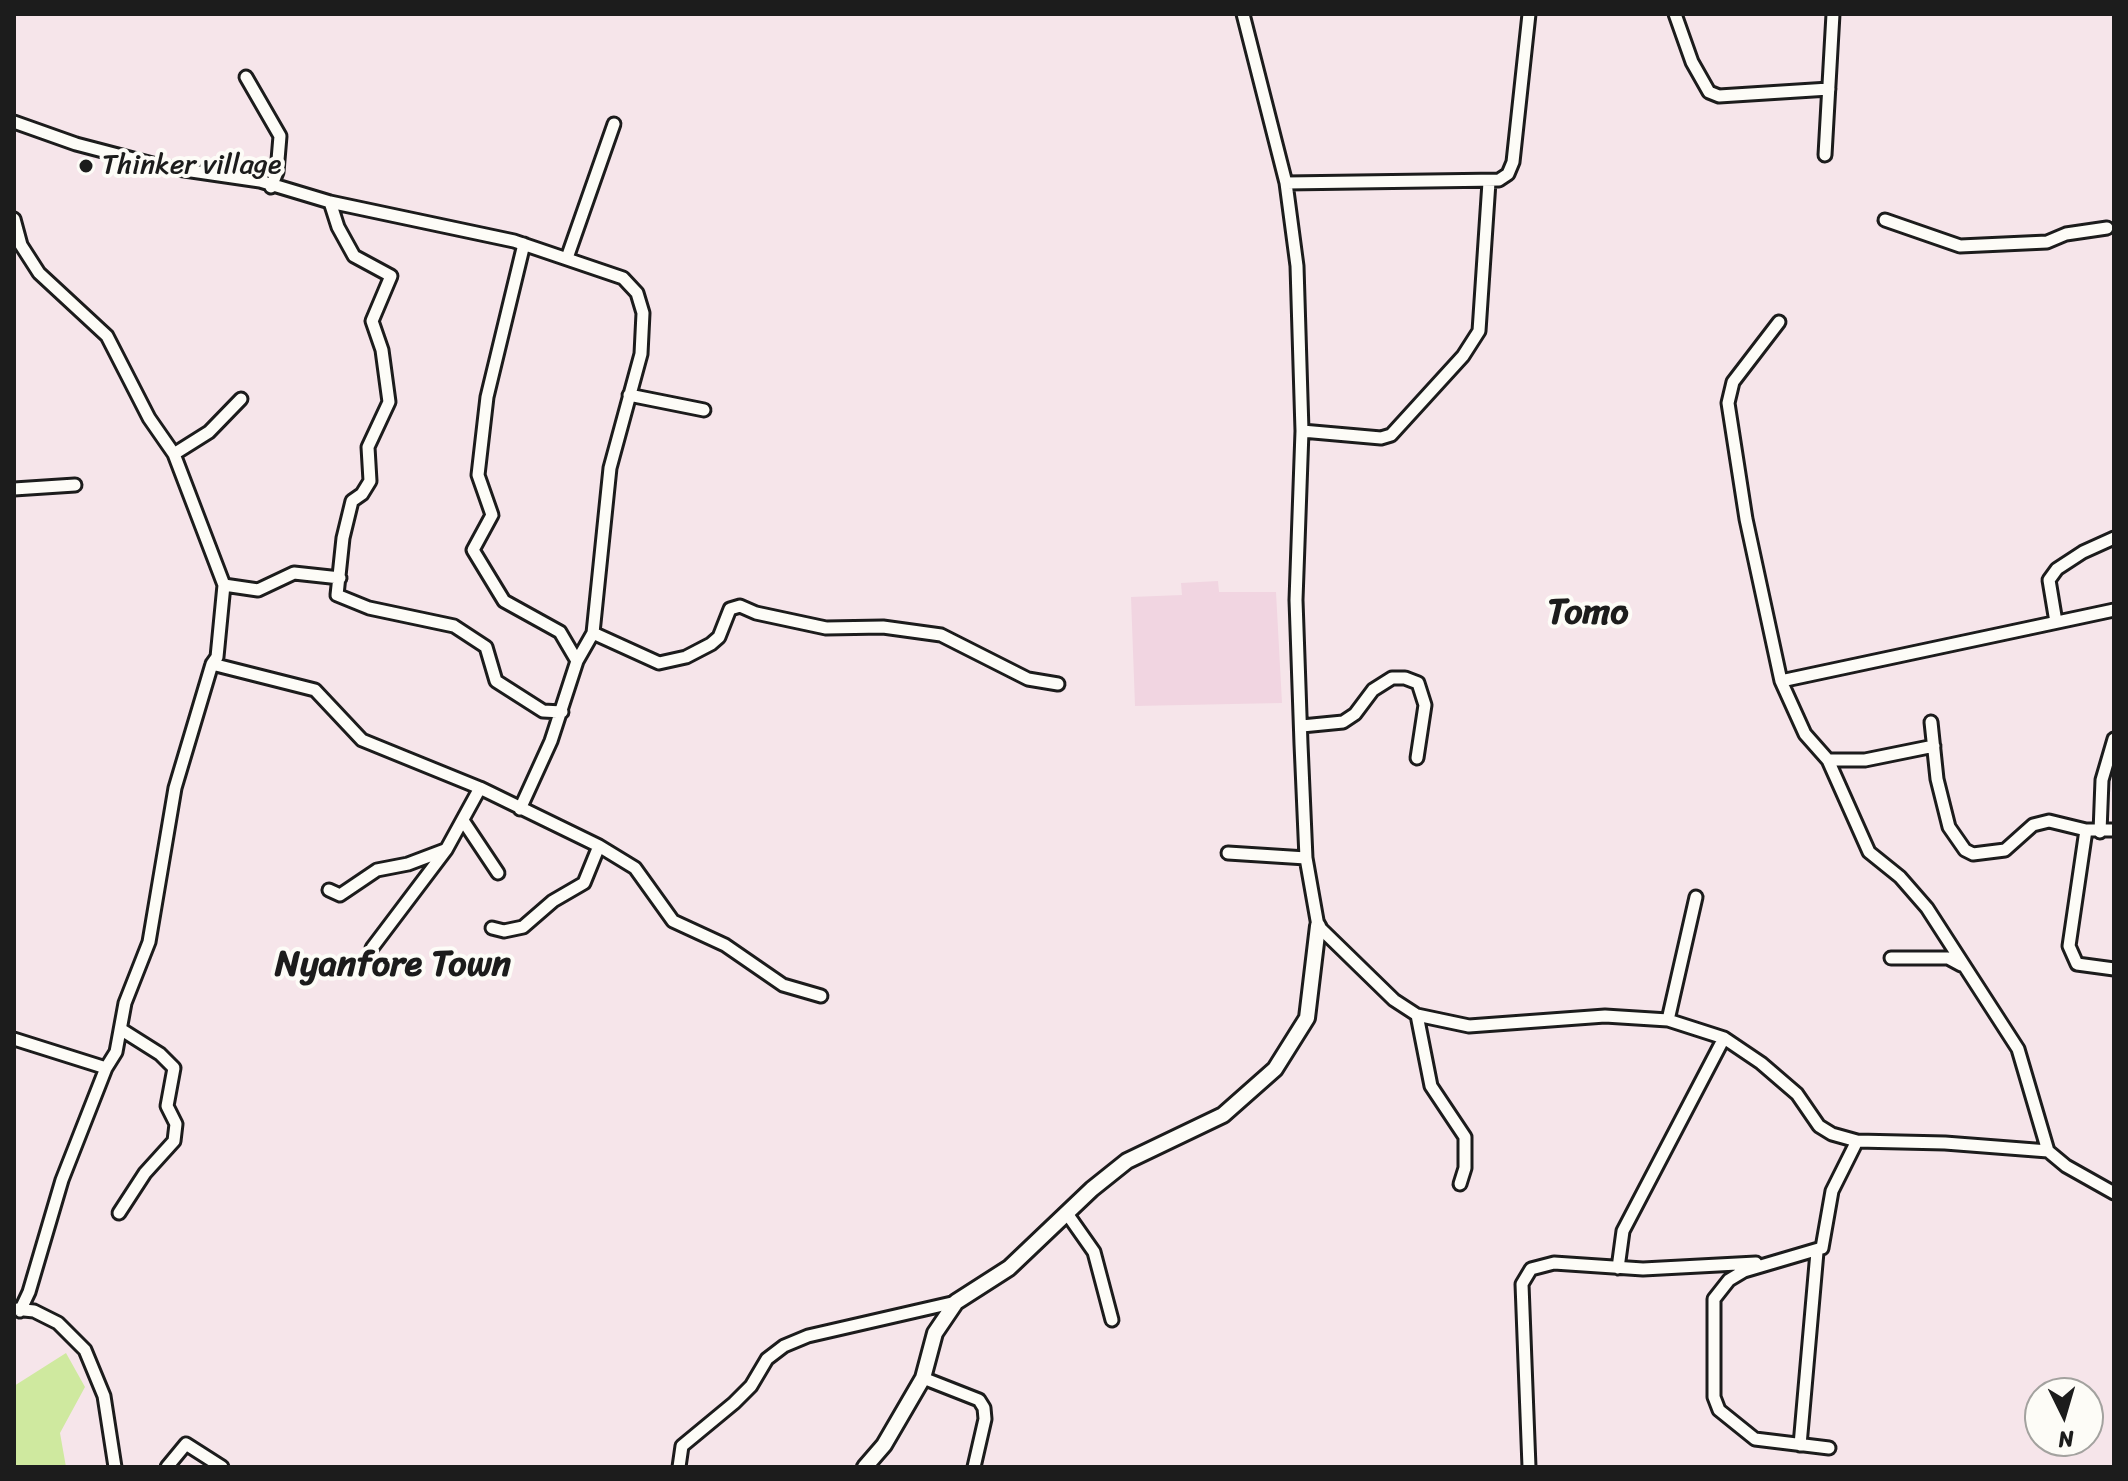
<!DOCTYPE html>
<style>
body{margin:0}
#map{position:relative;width:2128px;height:1481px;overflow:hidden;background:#f6e5ea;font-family:Sriracha,sans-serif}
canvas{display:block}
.frame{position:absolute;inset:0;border:16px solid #1c1c1c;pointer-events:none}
.north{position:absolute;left:2024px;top:1377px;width:80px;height:80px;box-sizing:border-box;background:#fdfcf7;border:2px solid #a3a29f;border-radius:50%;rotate:175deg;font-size:22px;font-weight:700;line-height:32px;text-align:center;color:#1c1c1c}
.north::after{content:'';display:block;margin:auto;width:28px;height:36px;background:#1c1c1c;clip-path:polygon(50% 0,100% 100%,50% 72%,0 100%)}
</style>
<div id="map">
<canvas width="2128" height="1481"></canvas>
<div class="frame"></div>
<div class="north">N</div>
</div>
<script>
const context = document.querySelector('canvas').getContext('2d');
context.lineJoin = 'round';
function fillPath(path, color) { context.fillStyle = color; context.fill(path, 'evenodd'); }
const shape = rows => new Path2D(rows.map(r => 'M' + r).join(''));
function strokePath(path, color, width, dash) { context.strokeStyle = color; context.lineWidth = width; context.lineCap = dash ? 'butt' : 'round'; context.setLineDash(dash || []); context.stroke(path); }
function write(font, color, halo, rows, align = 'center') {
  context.font = font + ' Sriracha,sans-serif'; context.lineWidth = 8; context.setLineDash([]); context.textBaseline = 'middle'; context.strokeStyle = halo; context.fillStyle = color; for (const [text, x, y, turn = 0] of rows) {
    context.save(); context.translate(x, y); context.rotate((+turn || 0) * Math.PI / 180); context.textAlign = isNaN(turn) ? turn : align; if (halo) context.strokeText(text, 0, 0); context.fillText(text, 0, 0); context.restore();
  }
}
const built = shape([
 [1218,581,1219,592,1276,592,1282,703,1135,706,1131,597,1182,595,1181,583]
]);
const green = shape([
 [66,1353,85,1387,60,1433,66,1467,14,1467,14,1386]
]);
const minor = shape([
 [1243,14,1286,183,1297,266,1302,431,1296,600,1301,744,1306,858,1318,926,1394,1000,1417,1015,1469,1026,1605,1016,1668,1020,1724,1038,1761,1063,1797,1094,1819,1126,1832,1134,1857,1141,1945,1143,2048,1151,2066,1166,2114,1193],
 [1675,14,1692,62,1709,92,1719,96,1829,89],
 [246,77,280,136,277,172,271,187],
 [14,122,76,144,164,167,260,181,330,202,514,241,623,278,637,293,643,313,641,354,610,468,593,633,577,661,551,741,520,809],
 [1825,155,1833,14],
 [1286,183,1499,180,1508,174,1513,162,1529,14],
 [330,202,338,227,354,256,391,276,372,321,382,350,389,402,368,447,370,481,362,494,352,501,343,538,337,595,369,608,454,626,486,647,496,681,543,711,562,712],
 [14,219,21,245,39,273,107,336,149,418,174,454,224,585,217,657,212,664,315,690,362,740,480,788,599,846,635,868,673,921,725,945,783,985,821,996],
 [1885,220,1960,246,2047,242,2066,234,2107,228],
 [524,244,487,397,478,475,492,515,473,550,504,601,560,632,577,661],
 [567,258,614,124],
 [1779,322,1733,382,1728,403,1746,519,1781,681,1805,734,1828,760,1869,852,1900,877,1927,908,2018,1049,2048,1151],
 [629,395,704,410],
 [1302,431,1381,438,1391,435,1463,356,1479,331,1489,182],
 [174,454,209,432,241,399],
 [14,489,75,485],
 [224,585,258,590,294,573,340,578],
 [2056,622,2049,580,2057,569,2083,552,2114,538],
 [593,633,659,663,686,657,711,644,719,637,730,609,740,606,756,613,826,628,883,627,941,635,1028,679,1058,684],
 [1781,681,2114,610],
 [1931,722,1937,779,1949,827,1965,850,1973,854,2005,850,2033,825,2049,821,2086,830,2114,830],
 [1302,726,1343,722,1355,714,1373,690,1392,678,1405,678,1418,683,1425,705,1417,758],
 [1828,760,1865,760,1934,746],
 [464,822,498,873],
 [2086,830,2069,946,2077,964,2114,969],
 [2100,832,2102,780,2114,739],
 [1228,853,1306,858],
 [329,890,340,895,377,870,408,864,445,850],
 [492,928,504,931,523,927,553,901,584,883,599,846],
 [372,948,446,850,480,788],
 [1891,958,1948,958,1961,965],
 [1417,1015,1431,1086,1465,1137,1465,1168,1460,1184],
 [1668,1020,1696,897],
 [14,1039,106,1068],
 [119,1213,145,1173,174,1141,176,1124,167,1106,174,1068,160,1054,122,1030],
 [1068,1215,1094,1252,1112,1320],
 [1618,1268,1623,1231,1724,1038],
 [14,1309,34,1311,58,1323,85,1350,104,1396,115,1467],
 [20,1311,29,1292,62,1180,106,1068,116,1052,125,1003,149,942,175,788,212,664],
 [923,1378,979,1400,984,1408,985,1419,974,1467],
 [1800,1445,1817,1252],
 [1829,1448,1755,1439,1719,1410,1714,1397,1714,1299,1729,1280,1744,1271,1822,1248,1832,1191,1857,1141],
 [167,1467,186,1444,222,1467],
 [679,1467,682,1446,734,1403,751,1386,767,1359,784,1346,808,1336,956,1302],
 [1529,1467,1522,1284,1531,1269,1554,1263,1643,1269,1756,1263]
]);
const tertiary = shape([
 [865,1467,884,1445,923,1378,935,1333,956,1302,1009,1268,1092,1189,1127,1161,1223,1115,1275,1069,1307,1018,1318,926]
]);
const markers = [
 [86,166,8,"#1c1c1c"]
];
const poiNames = [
 ["Thinker village",102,166]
];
const districtNames = [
 ["Tomo",1588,614],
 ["Nyanfore Town",393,966]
];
fillPath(built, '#f1d5e1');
fillPath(green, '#cfe99f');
strokePath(minor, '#1c1c1c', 17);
strokePath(tertiary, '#1c1c1c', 20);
strokePath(minor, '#fdfcf7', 11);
strokePath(tertiary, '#fdfcf7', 14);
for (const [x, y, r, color] of markers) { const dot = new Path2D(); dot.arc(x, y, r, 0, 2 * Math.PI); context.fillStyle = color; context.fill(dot); strokePath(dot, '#fdfcf7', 3); }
write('28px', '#1c1c1c', '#fdfcf7', poiNames, 'left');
write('bold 36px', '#1c1c1c', '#fdfcf7', districtNames);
</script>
